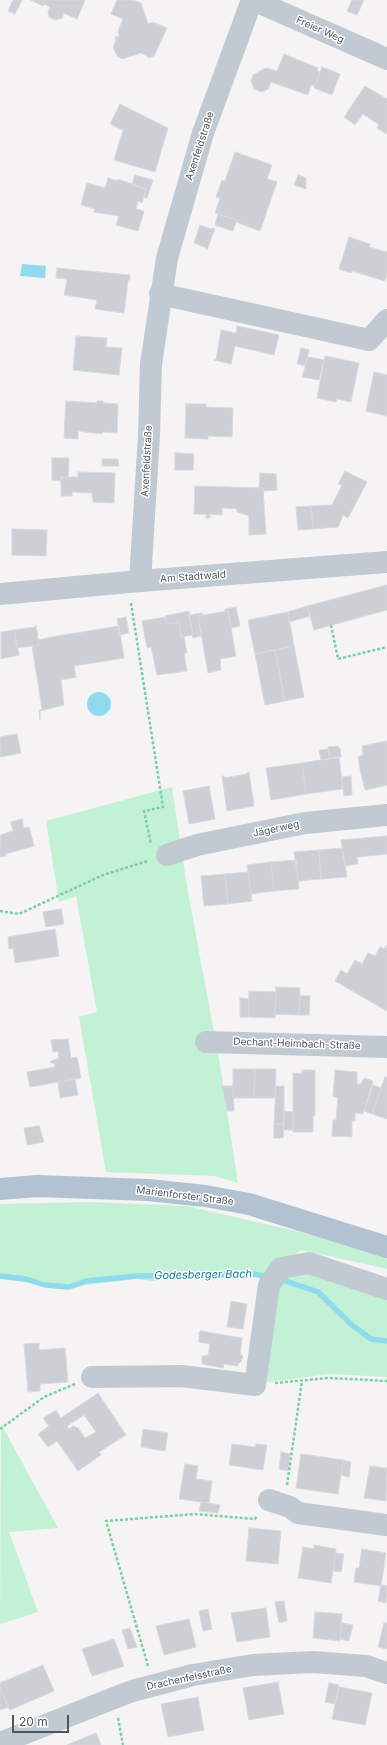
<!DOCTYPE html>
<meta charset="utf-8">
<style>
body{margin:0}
#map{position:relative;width:387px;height:1745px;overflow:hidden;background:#f5f3f3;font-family:Inter,sans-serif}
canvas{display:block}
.scale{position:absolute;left:12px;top:1715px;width:57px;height:18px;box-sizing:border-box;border:2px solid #4a5661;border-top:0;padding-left:5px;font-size:12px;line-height:14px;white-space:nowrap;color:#4a5661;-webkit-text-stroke:3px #fff;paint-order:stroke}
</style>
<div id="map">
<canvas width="387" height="1745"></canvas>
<div class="scale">20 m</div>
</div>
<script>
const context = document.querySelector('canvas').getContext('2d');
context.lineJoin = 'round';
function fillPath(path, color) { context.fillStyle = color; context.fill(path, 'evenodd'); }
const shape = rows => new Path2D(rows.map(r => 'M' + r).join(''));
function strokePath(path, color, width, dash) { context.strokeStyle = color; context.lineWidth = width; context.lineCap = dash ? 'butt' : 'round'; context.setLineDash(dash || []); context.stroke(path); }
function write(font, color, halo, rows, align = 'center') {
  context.font = font + ' Inter,sans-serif'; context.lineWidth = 3; context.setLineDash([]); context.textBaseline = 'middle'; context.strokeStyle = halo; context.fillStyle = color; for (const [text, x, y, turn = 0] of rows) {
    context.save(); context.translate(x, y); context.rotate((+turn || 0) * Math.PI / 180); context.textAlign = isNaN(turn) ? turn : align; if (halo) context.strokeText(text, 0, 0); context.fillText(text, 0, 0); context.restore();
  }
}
const green = shape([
 [172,787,187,887,219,1059,238,1183,215,1176,106,1172,79,1017,97,1012,76,896,59,902,46,821],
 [90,1202,187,1206,304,1233,387,1258,387,1269,302,1250,275,1265,267,1280,249,1276,152,1281,136,1279,87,1285,70,1289,45,1287,25,1282,0,1279,0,1204],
 [306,1269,387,1300,387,1377,330,1374,267,1382,264,1380,278,1293,284,1273],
 [1,1424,58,1528,9,1532,38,1612,0,1624]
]);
const water = shape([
 [22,264,46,266,45,278,20,276],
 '87 704a12 12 0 1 1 24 0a12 12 0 1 1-24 0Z'
]);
const stream = shape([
 [0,1276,26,1279,45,1285,69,1287,86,1281,137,1276,254,1274,269,1277],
 [280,1279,318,1292,352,1325,371,1339,387,1341]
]);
const building = shape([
 [13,0,22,0,15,14,8,11,13,0],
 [31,0,85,0,77,19,64,13,62,18,55,20,49,17,48,11,50,7,44,4,43,6,31,0],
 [117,0,133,0,141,3,148,24,153,22,167,28,154,56,150,58,141,53,122,59,117,56,113,47,116,41,115,37,119,36,118,31,123,19,111,14,117,0],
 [352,0,364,0,357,15,347,11,352,0],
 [284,54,318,68,317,71,320,72,315,86,311,85,308,95,271,82,268,89,262,92,254,89,251,81,253,75,266,68,277,71,284,54],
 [322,67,340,74,332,95,314,88,322,67],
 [365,86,387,99,387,134,378,129,378,124,363,114,355,125,344,117,365,86],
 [120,104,168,128,155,172,114,160,123,130,110,124,120,104],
 [235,152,272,165,267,179,277,182,260,231,236,222,237,220,215,213,220,198,216,197,222,180,225,181,235,152],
 [135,175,153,180,147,198,144,197,146,189,132,185,135,175],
 [298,175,306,178,306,189,294,185,298,175],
 [108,178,118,181,118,179,146,189,142,203,138,201,136,209,144,211,138,231,116,225,119,216,94,212,95,209,81,205,87,183,105,188,108,178],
 [218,214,237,220,233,231,215,225,218,214],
 [200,225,211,229,215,228,207,250,205,247,194,243,200,225],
 [349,237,370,244,369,247,387,252,387,274,385,281,352,271,351,273,339,269,349,237],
 [57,268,130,275,130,280,128,280,124,313,95,309,97,300,64,295,67,279,56,278,57,268],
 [237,326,279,335,274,355,235,346,231,364,214,360,216,360,221,330,236,333,237,326],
 [76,336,107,338,106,347,122,348,119,375,73,370,76,336],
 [301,348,309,350,305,366,297,364,301,348],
 [325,356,359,363,351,402,337,399,336,402,317,398,325,356],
 [308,357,324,360,319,380,302,377,308,357],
 [374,372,387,375,387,416,366,411,374,372],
 [66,401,97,403,97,401,103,401,103,403,118,404,117,433,103,432,101,434,78,431,78,439,64,438,66,401],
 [186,404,206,404,206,407,233,408,232,437,208,436,208,439,185,438,186,404],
 [175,453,194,454,193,470,175,470,175,453],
 [52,458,69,458,68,477,61,477,61,481,52,480,52,458],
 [102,459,118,459,119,466,102,466,102,459],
 [345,471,367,482,348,518,343,515,338,527,313,529,311,506,332,505,342,485,338,484,345,471],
 [78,472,115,473,114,503,93,502,92,493,72,492,72,496,61,496,61,477,78,477,78,472],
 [260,473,276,474,277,490,263,491,263,488,259,488,260,473],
 [195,486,263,488,266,534,249,535,249,516,237,512,237,509,222,508,222,515,210,514,210,517,208,518,206,518,206,514,194,514,195,486],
 [311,506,313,529,298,530,296,507,311,506],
 [12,529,47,530,46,556,12,555,12,529],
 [387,585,387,610,314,630,307,606,387,585],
 [307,606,310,616,289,622,288,612,307,606],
 [236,607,240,626,231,628,228,611,225,612,225,609,236,607],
 [189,611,193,635,181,637,179,622,167,624,165,616,189,611],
 [228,611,236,656,220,659,221,670,208,673,198,616,228,611],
 [288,612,294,646,255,654,248,620,288,612],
 [202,613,202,616,198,616,201,636,193,638,189,615,202,613],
 [126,617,129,633,120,635,117,619,126,617],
 [166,617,167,624,179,622,181,637,184,636,187,653,184,653,187,671,157,675,151,647,147,648,142,621,166,617],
 [36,625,39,645,17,648,14,630,35,627,36,625],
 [119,626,124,658,74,666,76,677,61,680,64,705,40,711,40,720,39,710,42,709,32,646,39,645,38,640,51,637,119,626],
 [14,630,19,655,1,659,1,632,14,630],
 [294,646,304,697,285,701,275,650,294,646],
 [275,650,285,701,265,705,255,654,275,650],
 [17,734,21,753,0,757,0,737,17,734],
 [387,741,387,785,365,790,360,769,358,757,363,755,362,746,387,741],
 [337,746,340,748,341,757,330,759,328,747,337,746],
 [328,749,330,759,321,760,319,750,328,749],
 [339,757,343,790,342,789,306,794,302,763,339,757],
 [302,763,306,794,271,800,266,768,302,763],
 [249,772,254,806,227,811,222,776,224,776,224,778,247,774,247,773,249,772],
 [351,776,352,795,344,796,342,777,351,776],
 [209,786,215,819,189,824,183,791,209,786],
 [22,819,24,828,29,827,34,846,5,854,6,856,0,857,0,835,13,831,11,822,22,819],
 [387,836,387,854,357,857,358,864,345,866,341,840,387,836],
 [342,848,347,877,321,879,319,850,342,848],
 [319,850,321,879,298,881,294,852,319,850],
 [296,860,299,889,274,891,271,862,296,860],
 [271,862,274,891,251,894,247,865,271,862],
 [248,872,252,901,228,904,225,874,248,872],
 [225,874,228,904,204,906,201,876,225,874],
 [61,909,64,924,46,927,43,912,61,909],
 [55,929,59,956,15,963,13,948,9,949,8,937,55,929],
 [387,945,387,1011,335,981,341,970,347,974,355,960,362,964,368,953,375,956,380,947,384,949,387,945],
 [276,987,300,988,299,1015,275,1014,276,987],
 [249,991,276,992,275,1018,249,1017,249,991],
 [300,996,310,996,309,1015,299,1015,300,996],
 [240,998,249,999,249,1017,240,1017,240,998],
 [68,1039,71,1058,77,1057,81,1078,30,1087,27,1072,55,1067,54,1063,51,1063,51,1061,59,1058,58,1051,53,1052,51,1040,68,1039],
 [233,1069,255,1069,254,1098,233,1098,233,1069],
 [255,1069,276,1069,275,1098,254,1098,255,1069],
 [302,1070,315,1070,315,1116,313,1116,313,1132,293,1132,293,1073,302,1074,302,1070],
 [335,1070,357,1072,357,1084,361,1084,364,1078,373,1081,363,1114,355,1113,355,1121,352,1121,352,1137,332,1136,333,1120,336,1120,338,1097,333,1097,335,1070],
 [385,1077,387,1077,387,1119,372,1114,385,1077],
 [75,1079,78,1095,60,1098,58,1082,75,1079],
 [373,1085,381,1088,372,1114,364,1111,373,1085],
 [222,1086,233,1086,234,1111,227,1111,222,1086],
 [276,1086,284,1086,284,1125,274,1124,276,1086],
 [284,1111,293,1112,293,1130,283,1130,284,1111],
 [274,1124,284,1125,283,1138,274,1138,274,1124],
 [39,1126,44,1142,27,1145,24,1128,39,1126],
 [231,1301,247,1304,243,1329,227,1327,231,1301],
 [201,1331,242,1338,240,1354,243,1356,241,1362,238,1364,238,1366,224,1364,223,1368,202,1364,202,1356,208,1355,210,1344,199,1342,199,1332,201,1331],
 [39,1343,39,1350,65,1348,68,1382,40,1384,40,1391,28,1392,24,1344,39,1343],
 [98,1393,126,1435,99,1452,101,1455,78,1471,57,1441,48,1447,38,1434,49,1426,43,1418,56,1410,61,1418,98,1393],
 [84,1415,96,1432,85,1438,78,1428,73,1426,69,1429,67,1426,84,1415],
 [143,1429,168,1433,165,1451,141,1447,143,1429],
 [232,1444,255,1447,256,1444,267,1445,263,1470,229,1465,232,1444],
 [281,1452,290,1454,288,1471,279,1469,281,1452],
 [301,1454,343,1460,338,1494,296,1488,301,1454],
 [343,1460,351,1462,349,1477,341,1475,343,1460],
 [185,1464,198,1466,196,1479,212,1481,209,1503,179,1499,185,1464],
 [370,1466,387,1468,386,1501,364,1498,370,1466],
 [201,1502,220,1505,218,1513,199,1511,201,1502],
 [249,1528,281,1531,278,1564,246,1561,249,1528],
 [314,1545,336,1549,331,1583,298,1578,303,1547,314,1549,314,1545],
 [362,1549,386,1553,381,1586,354,1582,356,1568,359,1568,362,1549],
 [335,1553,344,1554,341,1572,333,1571,335,1553],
 [381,1585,387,1586,386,1603,378,1601,381,1585],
 [284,1601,287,1621,279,1623,275,1602,284,1601],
 [266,1608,270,1637,237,1642,231,1613,266,1608],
 [208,1609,212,1629,203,1631,199,1611,208,1609],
 [315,1612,342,1614,340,1641,313,1638,315,1612],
 [189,1619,196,1647,164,1655,156,1626,189,1619],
 [341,1623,353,1625,349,1641,340,1639,341,1623],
 [384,1623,387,1623,387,1649,378,1647,384,1623],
 [130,1628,137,1647,128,1649,122,1630,130,1628],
 [114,1639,124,1666,92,1676,82,1649,114,1639],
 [43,1665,54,1691,10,1710,0,1687,0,1683,43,1665],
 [278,1682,284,1714,249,1720,243,1688,278,1682],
 [329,1683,339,1685,335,1704,325,1702,329,1683],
 [0,1687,8,1707,0,1710,0,1687],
 [339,1687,372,1693,365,1725,332,1719,339,1687],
 [198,1697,204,1730,168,1737,161,1704,198,1697],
 [96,1733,101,1745,67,1745,96,1733]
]);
const path = shape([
 [131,603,163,807,144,811,151,844],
 [331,625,338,659,387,647],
 [0,911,19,914,103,875,148,861],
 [275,1383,328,1378,387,1381],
 [0,1429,44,1397,75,1384],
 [287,1485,302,1381],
 [148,1666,106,1521,195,1514,255,1519,257,1515],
 [118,1718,123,1745]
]);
const minor = shape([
 [253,0,387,59],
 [160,294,369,340,387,320],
 [140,581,149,435,151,364,167,258,203,133,252,0],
 [0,594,140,581,387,562],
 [167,855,197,845,305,823,387,815],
 [206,1042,387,1047],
 [92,1377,182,1376,255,1385,269,1285,281,1268,309,1263,387,1289],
 [269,1500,290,1507,298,1513,387,1525],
 [0,1743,132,1691,193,1675,253,1665,313,1662,366,1666,387,1673]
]);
const major = shape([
 [0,1189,37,1186,148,1190,205,1196,249,1204,387,1247]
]);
const streetNames = [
 ["Freier Weg",320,30,24],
 ["Axenfeldstraße",200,146,-72],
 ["Axenfeldstraße",147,461,-87],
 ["Am Stadtwald",193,577,-4],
 ["Jägerweg",276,829,-12],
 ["Dechant-Heimbach-Straße",297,1044,2],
 ["Marienforster Straße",185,1196,7],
 ["Drachenfelsstraße",189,1678,-12]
];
const waterNames = [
 ["Godesberger Bach",203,1275,-1]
];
fillPath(green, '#c3f1d5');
fillPath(water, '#90daee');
strokePath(stream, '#90daee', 5.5);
fillPath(building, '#cdcfd5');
strokePath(building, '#d7d9de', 1);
strokePath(path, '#7ad0a6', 2.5, [3, 2]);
strokePath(minor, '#c1cad2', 22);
strokePath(major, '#b3c2d1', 22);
write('10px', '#4a5661', '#fff', streetNames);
write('italic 11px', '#0c7c9b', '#fff', waterNames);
</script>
